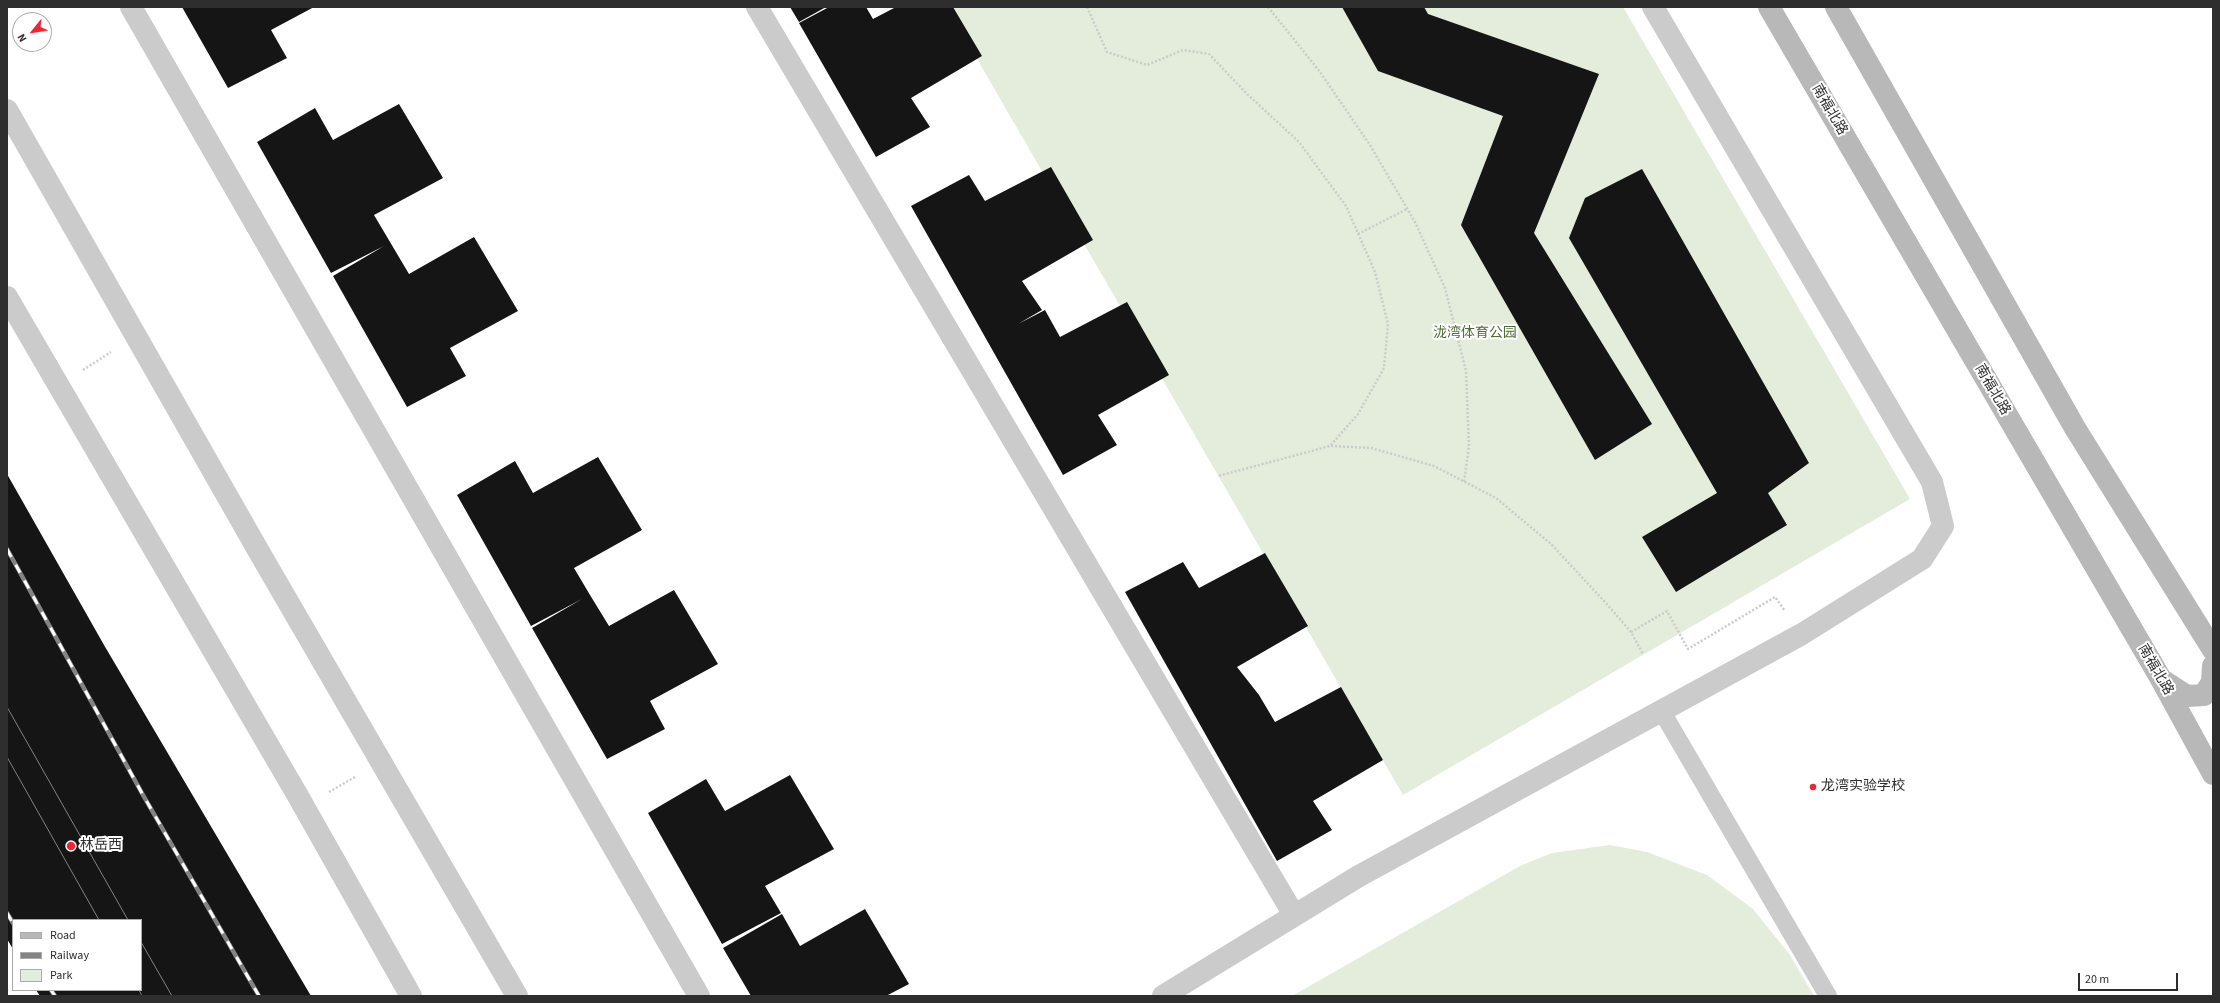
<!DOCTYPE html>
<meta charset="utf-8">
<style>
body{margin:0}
#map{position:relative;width:2220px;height:1003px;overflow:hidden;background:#fff;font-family:"Source Sans 3",sans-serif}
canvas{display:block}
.frame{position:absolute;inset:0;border:8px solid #2e2e2e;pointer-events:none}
.legend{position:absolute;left:12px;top:919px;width:130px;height:72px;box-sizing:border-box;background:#fff;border:1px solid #ababab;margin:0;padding:5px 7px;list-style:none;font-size:12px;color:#2e2e2e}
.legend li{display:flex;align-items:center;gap:8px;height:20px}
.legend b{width:20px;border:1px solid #ababab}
.north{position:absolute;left:12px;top:12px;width:40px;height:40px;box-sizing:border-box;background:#fff;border:1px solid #ababab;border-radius:50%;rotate:240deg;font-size:11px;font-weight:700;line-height:16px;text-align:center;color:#2e2e2e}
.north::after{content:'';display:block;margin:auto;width:14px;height:18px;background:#f12531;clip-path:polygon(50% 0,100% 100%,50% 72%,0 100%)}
.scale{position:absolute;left:2078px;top:973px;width:100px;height:18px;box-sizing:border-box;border:2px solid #2e2e2e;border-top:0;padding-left:5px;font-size:12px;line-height:14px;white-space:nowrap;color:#2e2e2e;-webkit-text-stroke:3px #fff;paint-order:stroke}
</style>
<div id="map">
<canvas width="2220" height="1003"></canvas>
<div class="frame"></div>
<ul class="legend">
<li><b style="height:5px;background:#b8b8b8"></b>Road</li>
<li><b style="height:5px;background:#838383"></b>Railway</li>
<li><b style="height:11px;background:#e4eddb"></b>Park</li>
</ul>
<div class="north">N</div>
<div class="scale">20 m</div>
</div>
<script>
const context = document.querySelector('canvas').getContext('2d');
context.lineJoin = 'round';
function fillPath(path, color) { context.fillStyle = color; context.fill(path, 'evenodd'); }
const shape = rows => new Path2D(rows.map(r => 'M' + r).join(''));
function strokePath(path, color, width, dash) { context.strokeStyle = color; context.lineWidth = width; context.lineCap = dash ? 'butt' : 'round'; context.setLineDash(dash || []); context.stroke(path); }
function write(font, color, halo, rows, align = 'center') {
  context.font = font + ' "Source Sans 3","Noto Sans SC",sans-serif'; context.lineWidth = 4; context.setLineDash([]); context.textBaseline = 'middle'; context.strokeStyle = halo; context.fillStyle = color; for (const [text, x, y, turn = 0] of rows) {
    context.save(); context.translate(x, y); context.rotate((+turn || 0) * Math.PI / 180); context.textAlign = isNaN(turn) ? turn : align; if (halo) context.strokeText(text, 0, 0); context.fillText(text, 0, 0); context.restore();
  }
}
const green = shape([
 [947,7,1623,7,1910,499,1403,795],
 [1610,845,1647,852,1707,875,1753,909,1790,955,1814,996,1292,996,1520,866,1552,853]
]);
const building = shape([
 [182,7,314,7,271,30,287,58,228,88],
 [790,7,826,7,799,22],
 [829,7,866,7,873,19,896,7,953,7,982,56,911,98,930,127,876,157,799,23],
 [1342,7,1424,7,1428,14,1599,74,1534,233,1652,424,1595,460,1461,225,1503,116,1378,71],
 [399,104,443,178,374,215,409,274,474,237,518,311,450,348,466,376,407,407,333,276,384,246,331,273,257,142,315,108,333,140],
 [1051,167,1093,240,1022,281,1042,310,1018,324,1045,310,1060,337,1127,302,1169,375,1098,415,1117,445,1063,475,911,206,969,175,985,201],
 [1642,169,1809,463,1768,493,1787,525,1676,592,1642,537,1717,493,1569,238,1585,198],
 [598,457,642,530,574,568,590,595,609,626,674,590,718,664,650,701,665,729,607,759,532,628,582,599,531,626,457,495,515,461,533,493],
 [7,474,104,645,311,996,40,996,36,990,141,990,141,920,13,920,13,949,7,939],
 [1265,553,1308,626,1237,667,1259,695,1275,722,1341,687,1383,760,1313,801,1332,830,1277,861,1125,592,1183,562,1199,588],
 [790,775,834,849,765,886,781,913,722,944,648,813,706,779,725,811],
 [865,909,909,984,886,996,751,996,723,948,782,914,800,946]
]);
const path = shape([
 [1087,7,1107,52,1147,65,1183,50,1209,54,1247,94,1299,142,1346,206,1375,272,1388,324,1384,368,1358,414,1330,446,1218,476],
 [1268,7,1320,72,1370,145,1415,222,1445,288,1466,371,1469,446,1464,482],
 [1358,234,1407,209],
 [83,370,111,352],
 [1331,446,1371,448,1434,466,1496,498,1551,544,1605,602,1631,632,1643,654],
 [1631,632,1667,611,1688,649,1775,597,1785,611],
 [329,792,355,777]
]);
const lane = shape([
 [1661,710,1828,996]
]);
const street = shape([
 [131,7,699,996],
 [757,7,1294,915],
 [7,110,262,557,517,996],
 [7,297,298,796,411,996],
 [1163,996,1359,876,1802,634,1922,559,1943,526,1932,482,1653,7]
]);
const secondary = shape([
 [1769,7,2161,679,2213,774],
 [1836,7,2075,428,2213,650],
 [2162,680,2187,696,2204,695,2212,682,2213,666]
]);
const tram = shape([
 [7,707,128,920],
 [7,757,99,920],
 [141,942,172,996],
 [139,990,142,996]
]);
const rail = shape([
 [7,549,143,795,259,996],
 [7,913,13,923],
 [51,990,55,996]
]);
const markers = [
 [1813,787,4,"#f12531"],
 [71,846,5,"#f12531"]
];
const streetNames = [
 ["南福北路",1829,110,60],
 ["南福北路",1992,390,60],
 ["南福北路",2155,670,60]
];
const parkNames = [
 ["泷湾体育公园",1475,334]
];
const poiNames = [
 ["龙湾实验学校",1821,787],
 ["林岳西",80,846]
];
fillPath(green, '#e4eddb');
fillPath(building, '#151515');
strokePath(path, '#cbcbcb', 2.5, [2, 2]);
strokePath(lane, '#cbcbcb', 18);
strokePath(street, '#cbcbcb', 22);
strokePath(secondary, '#b8b8b8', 22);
strokePath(tram, '#838383', 1);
strokePath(rail, '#838383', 4.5);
strokePath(rail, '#fff', 3, [9]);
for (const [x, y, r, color] of markers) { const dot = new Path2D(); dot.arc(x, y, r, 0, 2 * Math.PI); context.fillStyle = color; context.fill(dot); strokePath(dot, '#fff', 1.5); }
write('14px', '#2e2e2e', '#fff', streetNames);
write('14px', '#506d39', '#fff', parkNames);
write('14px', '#2e2e2e', '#fff', poiNames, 'left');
</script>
